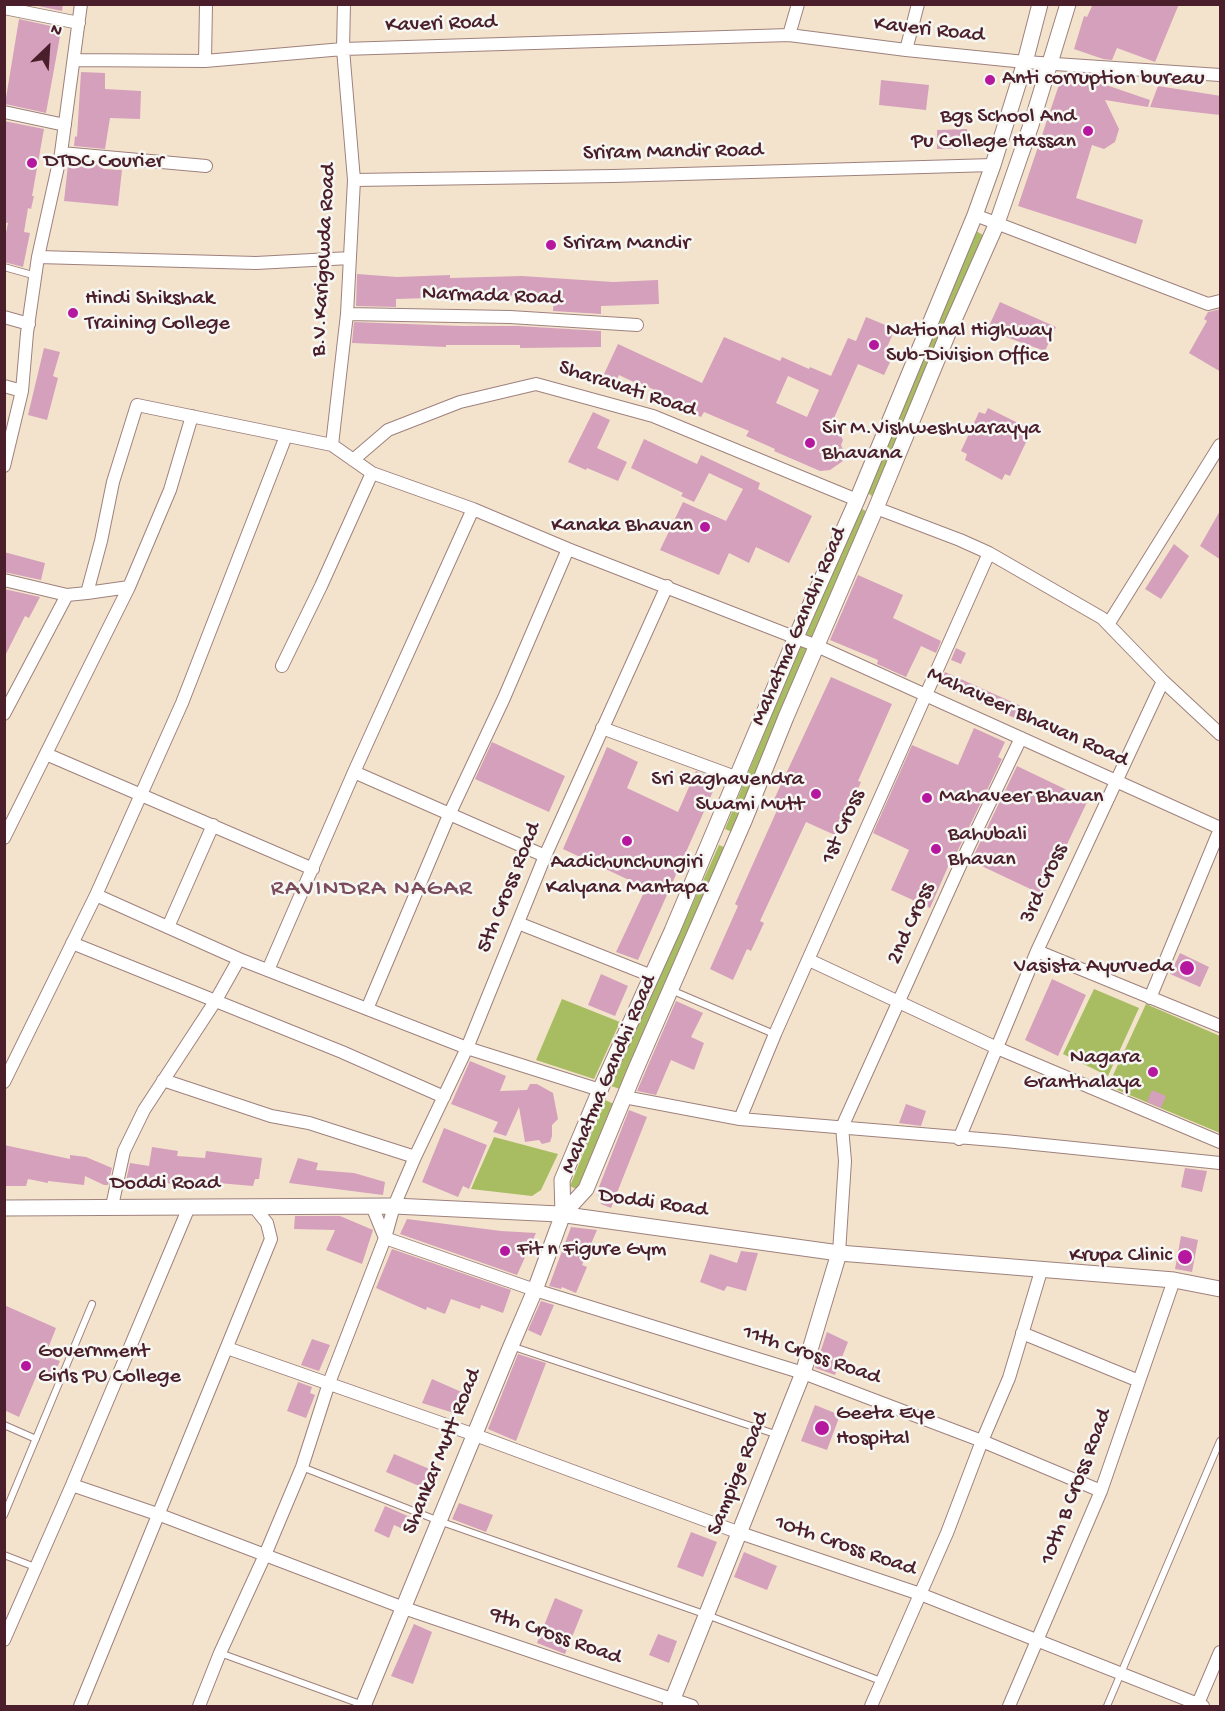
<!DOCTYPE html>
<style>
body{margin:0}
#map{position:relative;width:1225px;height:1711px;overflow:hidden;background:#f3e3cd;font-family:"Gochi Hand",sans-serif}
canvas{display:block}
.frame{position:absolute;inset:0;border:6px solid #4a1f2b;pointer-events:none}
.north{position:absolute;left:18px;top:18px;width:60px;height:60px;-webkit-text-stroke:4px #f6f6f2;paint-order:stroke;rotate:25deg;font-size:16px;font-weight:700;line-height:24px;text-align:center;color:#4a1f2b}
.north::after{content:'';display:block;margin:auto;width:21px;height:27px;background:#4a1f2b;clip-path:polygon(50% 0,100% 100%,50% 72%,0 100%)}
</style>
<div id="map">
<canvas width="1225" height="1711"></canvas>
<div class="frame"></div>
<div class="north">N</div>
</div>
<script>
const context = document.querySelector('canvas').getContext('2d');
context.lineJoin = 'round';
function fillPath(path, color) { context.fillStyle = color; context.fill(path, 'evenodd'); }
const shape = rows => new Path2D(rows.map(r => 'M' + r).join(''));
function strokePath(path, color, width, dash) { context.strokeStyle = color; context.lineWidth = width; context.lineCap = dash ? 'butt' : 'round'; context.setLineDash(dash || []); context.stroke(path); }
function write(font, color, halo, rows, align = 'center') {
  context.font = font + ' "Gochi Hand",sans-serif'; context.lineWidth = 5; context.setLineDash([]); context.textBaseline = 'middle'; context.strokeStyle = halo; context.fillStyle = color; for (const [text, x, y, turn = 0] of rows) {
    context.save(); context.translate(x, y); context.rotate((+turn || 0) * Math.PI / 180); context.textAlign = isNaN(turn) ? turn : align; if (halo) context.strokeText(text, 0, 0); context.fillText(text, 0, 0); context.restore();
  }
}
const green = shape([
 [976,231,983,235,872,496,868,493],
 [860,508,866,511,812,637,804,634],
 [800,646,807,649,732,832,725,829],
 [719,845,726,848,620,1089,611,1086],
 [1094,989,1139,1008,1108,1076,1063,1054],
 [562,999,620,1022,594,1079,536,1060],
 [1146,1004,1220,1036,1220,1133,1108,1086],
 [605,1100,614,1104,578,1190,570,1186],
 [494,1137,558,1154,541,1190,532,1196,471,1189]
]);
const building = shape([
 [29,4,63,4,62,11],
 [1093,4,1179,4,1155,62,1117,48,1112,60,1103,59,1074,49,1084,16,1087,17],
 [19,19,60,28,59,31,61,31,46,113,5,104],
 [81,72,105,73,105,89,141,91,140,119,110,118,105,149,74,146,75,136,77,137],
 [1063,73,1071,73,1150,100,1148,107,1105,100,1119,129,1115,142,1104,149,1092,145,1076,198,1143,220,1136,244,1018,206],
 [881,80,929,85,926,110,879,105],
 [1158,86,1221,96,1220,115,1150,107],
 [4,121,44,129,32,196,34,196,31,209,28,208,24,232,30,233,23,267,4,262,4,242,8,223,4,222],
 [967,129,968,148,937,149,937,130],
 [73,162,104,165,103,169,122,170,118,206,64,201,68,165,72,166],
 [357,274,397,277,450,275,450,278,522,276,613,282,658,280,659,304,601,306,601,314,553,311,554,299,506,295,506,299,462,297,396,299,396,307,356,306],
 [1000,302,1056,327,1045,351,1006,337,1007,335,989,326],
 [1221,309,1221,372,1189,353,1207,321,1204,319,1208,312],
 [866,317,895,329,884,354,892,358,884,375,858,364,830,427,838,430,843,440,841,445,845,454,843,461,830,470,820,471,774,451,775,449,746,436,749,431,704,412,701,417,662,398,664,394,637,382,636,383,619,375,617,379,604,374,618,344,702,383,724,337,780,361,782,357,809,369,810,367,831,376,848,338,856,341],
 [788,376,819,390,807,417,776,403],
 [354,322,461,326,518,326,601,331,601,347,520,348,520,345,446,345,446,347,352,343],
 [44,348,60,352,53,376,58,378,47,420,28,415],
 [988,408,1026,427,1024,433,1029,436,1010,476,1005,474,1002,480,965,460,967,454,961,451,979,412,985,414],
 [593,412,610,420,597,448,627,462,618,481,587,468,586,470,568,462],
 [644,439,697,464,701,455,760,483,758,489,812,516,789,563,756,547,749,563,729,553,719,575,660,550,683,502,726,521,743,489,709,473,694,502,681,496,683,493,631,468],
 [1221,509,1221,560,1200,546],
 [1174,544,1189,556,1161,599,1145,589],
 [4,552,45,563,41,580,4,572],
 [858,575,903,595,893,618,941,641,936,653,921,646,906,677,877,664,878,660,830,640],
 [4,589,40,597,29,618,25,616,4,658],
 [956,648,966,653,961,664,951,660],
 [945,672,1021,706,1015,718,940,685],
 [831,677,892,704,858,781,861,782,837,836,806,822,760,921,764,923,751,951,747,949,733,980,710,969,738,906,735,904,778,808,771,806],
 [974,728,1005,742,998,757,1002,759,956,854,954,853,930,908,891,890,909,850,873,833,912,745,958,765],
 [492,742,565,776,549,812,475,779],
 [607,747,638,762,627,788,678,812,696,771,718,780,638,960,616,952,646,888,563,849],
 [1017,766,1088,800,1043,895,971,861],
 [1180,953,1209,967,1200,987,1170,974],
 [601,974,628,986,615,1016,588,1005],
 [1052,979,1086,995,1058,1056,1025,1040],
 [676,1001,703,1013,691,1037,704,1043,694,1070,671,1060,656,1095,637,1091],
 [470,1061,506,1076,500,1091,527,1090,530,1084,537,1084,553,1093,558,1119,552,1125,552,1136,550,1142,542,1144,539,1140,525,1142,519,1107,506,1136,493,1132,498,1122,451,1104],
 [1152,1090,1166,1096,1161,1108,1147,1102],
 [906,1104,926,1111,921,1126,899,1123],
 [629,1110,647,1117,611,1208,601,1204,597,1192],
 [444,1128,487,1145,469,1189,463,1186,458,1197,422,1182],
 [4,1145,70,1159,70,1155,86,1157,112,1168,108,1185,104,1185,85,1176,84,1185,48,1181,48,1183,28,1179,26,1186,4,1186],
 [152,1147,178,1151,177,1156,205,1158,206,1151,262,1158,259,1179,255,1179,253,1186,195,1181,195,1182,173,1181,172,1184,141,1178,151,1184,125,1185,130,1163,149,1166],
 [298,1158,318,1163,316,1170,354,1173,385,1182,383,1195,289,1183],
 [1185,1168,1207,1171,1202,1192,1181,1187],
 [295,1216,340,1216,373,1230,362,1264,326,1250,335,1230,294,1229],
 [407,1219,501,1231,536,1233,517,1275,400,1234],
 [571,1227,597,1230,582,1265,587,1267,576,1293,562,1287,561,1289,549,1286],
 [1181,1236,1198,1240,1192,1272,1175,1269],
 [392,1249,511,1290,503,1313,481,1305,480,1309,451,1299,445,1314,427,1307,426,1310,376,1288],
 [741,1251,758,1253,746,1291,727,1286,724,1291,700,1282,710,1254,737,1263],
 [541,1301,554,1305,541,1336,528,1330],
 [4,1305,56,1328,45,1356,60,1361,50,1383,36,1377,19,1417,4,1410],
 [827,1332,848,1342,835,1375,815,1368],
 [312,1339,330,1345,319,1371,301,1365],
 [518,1354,546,1363,516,1441,488,1429],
 [432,1379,466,1394,457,1414,422,1403],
 [298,1382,312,1387,310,1393,315,1395,306,1418,287,1411],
 [815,1405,840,1415,827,1450,801,1441],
 [394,1454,439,1473,431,1491,386,1472],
 [459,1503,493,1515,486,1532,452,1519],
 [385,1506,419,1521,414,1534,394,1525,389,1538,374,1531],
 [691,1532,717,1542,703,1577,677,1567],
 [744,1552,777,1566,767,1590,734,1577],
 [555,1598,583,1610,565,1654,537,1643],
 [414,1624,432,1632,413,1684,391,1676],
 [658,1634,677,1641,669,1663,649,1655]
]);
const service = shape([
 [4,267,36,276],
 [671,990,774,1034],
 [511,1346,778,1435],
 [4,1425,36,1439],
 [302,1467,439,1521,707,1615,881,1681],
 [4,1515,92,1304],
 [4,1555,35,1567],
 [220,1653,363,1705],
 [1107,1706,1220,1441]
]);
const minor = shape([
 [4,8,79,23],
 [789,35,798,4],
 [906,50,918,4],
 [74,60,205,61,343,49,789,35,906,50,1025,62,1220,75],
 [205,61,206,4],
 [4,112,65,125],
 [61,153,206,166],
 [354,180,613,176,993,165],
 [975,215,1208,304,1220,301],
 [38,257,256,263,350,258],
 [347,314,510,317,637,325],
 [4,317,29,324],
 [4,386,22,391],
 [332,445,347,314,354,180,343,49,344,4],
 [353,460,388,430,460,402,536,384,653,416,857,500],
 [4,466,22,391,27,333,38,257,61,153,81,4],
 [876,508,960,540,989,553,1102,618,1163,681,1220,734],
 [4,580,67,595,87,593,101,541,113,482,137,405,332,445,372,473,473,509,568,549,817,646,1220,828],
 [87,593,129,587],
 [1109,623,1220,445],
 [282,666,321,586,372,473],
 [4,714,67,595],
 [602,728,738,778],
 [46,754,313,869],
 [354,772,545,856],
 [4,838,129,587,170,490,192,416],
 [96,895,239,959],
 [518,923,652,976],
 [168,927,213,825],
 [72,943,342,1052,444,1097],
 [1037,951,1220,1026],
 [809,960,997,1048,1220,1142],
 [268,970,354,772,473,509],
 [1150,998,1220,829],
 [367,1009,449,815,504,698,568,549],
 [163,1080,271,1116,309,1123,415,1157],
 [4,1082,96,895,182,703,286,436],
 [624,1097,740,1119,1005,1141,1220,1163],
 [740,1119,775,1034,989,553],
 [959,1139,1037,951,1163,681],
 [112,1206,124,1151,144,1110,216,1000,239,959,467,1048,600,1090],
 [372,1206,385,1238,535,1290,803,1373,982,1441,1101,1491],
 [839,1253,845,1161,842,1127,968,848,1021,738],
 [1022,1333,1139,1381],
 [227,1348,475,1435,740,1533,920,1594,1203,1706],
 [72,1485,160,1515,404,1608,692,1706],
 [4,1640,72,1485,189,1207],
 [80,1706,271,1239,267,1223,255,1208],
 [199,1706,220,1653,265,1555,302,1467,329,1383,385,1238,394,1206,415,1157,467,1048,545,856,667,586],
 [871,1706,947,1533,982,1441,1009,1378,1041,1271],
 [1009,1706,1101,1491,1174,1280],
 [1197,1706,1220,1652]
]);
const tertiary = shape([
 [4,1208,394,1206,559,1214,839,1253,1174,1280,1220,1289],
 [563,1214,586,1189,635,1071,744,821,786,717,876,508,949,331,997,223,1031,125,1068,4],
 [363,1706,511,1346,535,1290,563,1214,562,1180,600,1090,672,931,796,637,857,500,975,215,993,165,1025,62,1040,4],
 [670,1706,803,1373,839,1253]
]);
const markers = [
 [990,80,6,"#b5179e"],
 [1088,131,6,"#b5179e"],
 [32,163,6,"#b5179e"],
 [551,245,6,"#b5179e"],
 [73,313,6,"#b5179e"],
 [874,345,6,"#b5179e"],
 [810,443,6,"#b5179e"],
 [705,527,6,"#b5179e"],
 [816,794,6,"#b5179e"],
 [927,798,6,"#b5179e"],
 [627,841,6,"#b5179e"],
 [936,849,6,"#b5179e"],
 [1187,968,8,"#b5179e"],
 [1153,1072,6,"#b5179e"],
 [505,1251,6,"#b5179e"],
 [1185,1257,8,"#b5179e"],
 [26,1366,6,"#b5179e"],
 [822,1428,8,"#b5179e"]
];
const streetNames = [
 ["Kaveri Road",441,25,-2],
 ["Kaveri Road",929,31,6],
 ["Sriram Mandir Road",673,153,-1],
 ["B.V.Karigowda Road",325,260,-87],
 ["Narmada Road",492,297,2],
 ["Sharavati Road",627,390,18],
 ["Mahatma Gandhi Road",800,627,-67],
 ["Mahaveer Bhavan Road",1027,718,24],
 ["1st Cross",844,827,-66],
 ["3rd Cross",1045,884,-65],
 ["5th Cross Road",510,888,-68],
 ["2nd Cross",912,924,-66],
 ["Mahatma Gandhi Road",610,1075,-67],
 ["Doddi Road",165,1185],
 ["Doddi Road",653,1204,8],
 ["11th Cross Road",811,1356,19],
 ["Shankar Mutt Road",443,1452,-68],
 ["Sampige Road",739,1474,-68],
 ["10th B Cross Road",1077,1487,-69],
 ["10th Cross Road",845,1547,19],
 ["9th Cross Road",555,1637,19]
];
const poiNames = [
 ["Anti corruption bureau",1002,80],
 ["Bgs School And",1076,118,"right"],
 ["Pu College Hassan",1076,143,"right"],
 ["DTDC Courier",44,163],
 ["Sriram Mandir",563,245],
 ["Hindi Shikshak",85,300],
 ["Training College",85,325],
 ["National Highway",886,332],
 ["Sub-Division Office",886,357],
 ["Sir M.Vishweshwarayya",822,430],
 ["Bhavana",822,455],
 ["Kanaka Bhavan",693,527,"right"],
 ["Sri Raghavendra",804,781,"right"],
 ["Swami Mutt",804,806,"right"],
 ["Mahaveer Bhavan",939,798],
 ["Bahubali",948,836],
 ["Bhavan",948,861],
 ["Aadichunchungiri",627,864,"center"],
 ["Kalyana Mantapa",627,889,"center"],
 ["Vasista Ayurveda",1174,968,"right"],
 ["Nagara",1141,1059,"right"],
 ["Granthalaya",1141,1084,"right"],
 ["Fit n Figure Gym",517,1251],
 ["Krupa Clinic",1172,1257,"right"],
 ["Government",38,1353],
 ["Girls PU College",38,1378],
 ["Geeta Eye",836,1415],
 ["Hospital",836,1440]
];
const neighbourhoodNames = [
 ["RAVINDRA NAGAR",372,890]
];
fillPath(green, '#a8bc61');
fillPath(building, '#d5a0bb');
strokePath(service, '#9e817c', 8);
strokePath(minor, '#9e817c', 14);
strokePath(tertiary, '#9e817c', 17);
strokePath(service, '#fff', 6);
strokePath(minor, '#fff', 12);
strokePath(tertiary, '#fff', 15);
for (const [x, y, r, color] of markers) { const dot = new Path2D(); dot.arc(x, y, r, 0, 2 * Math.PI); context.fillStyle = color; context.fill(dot); strokePath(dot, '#f6f6f2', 2); }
write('22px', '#4a1f2b', '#f6f6f2', streetNames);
write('22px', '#4a1f2b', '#f6f6f2', poiNames, 'left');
context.letterSpacing = '1.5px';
write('24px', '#7b4c5d', '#f6f6f2', neighbourhoodNames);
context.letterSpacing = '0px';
</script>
